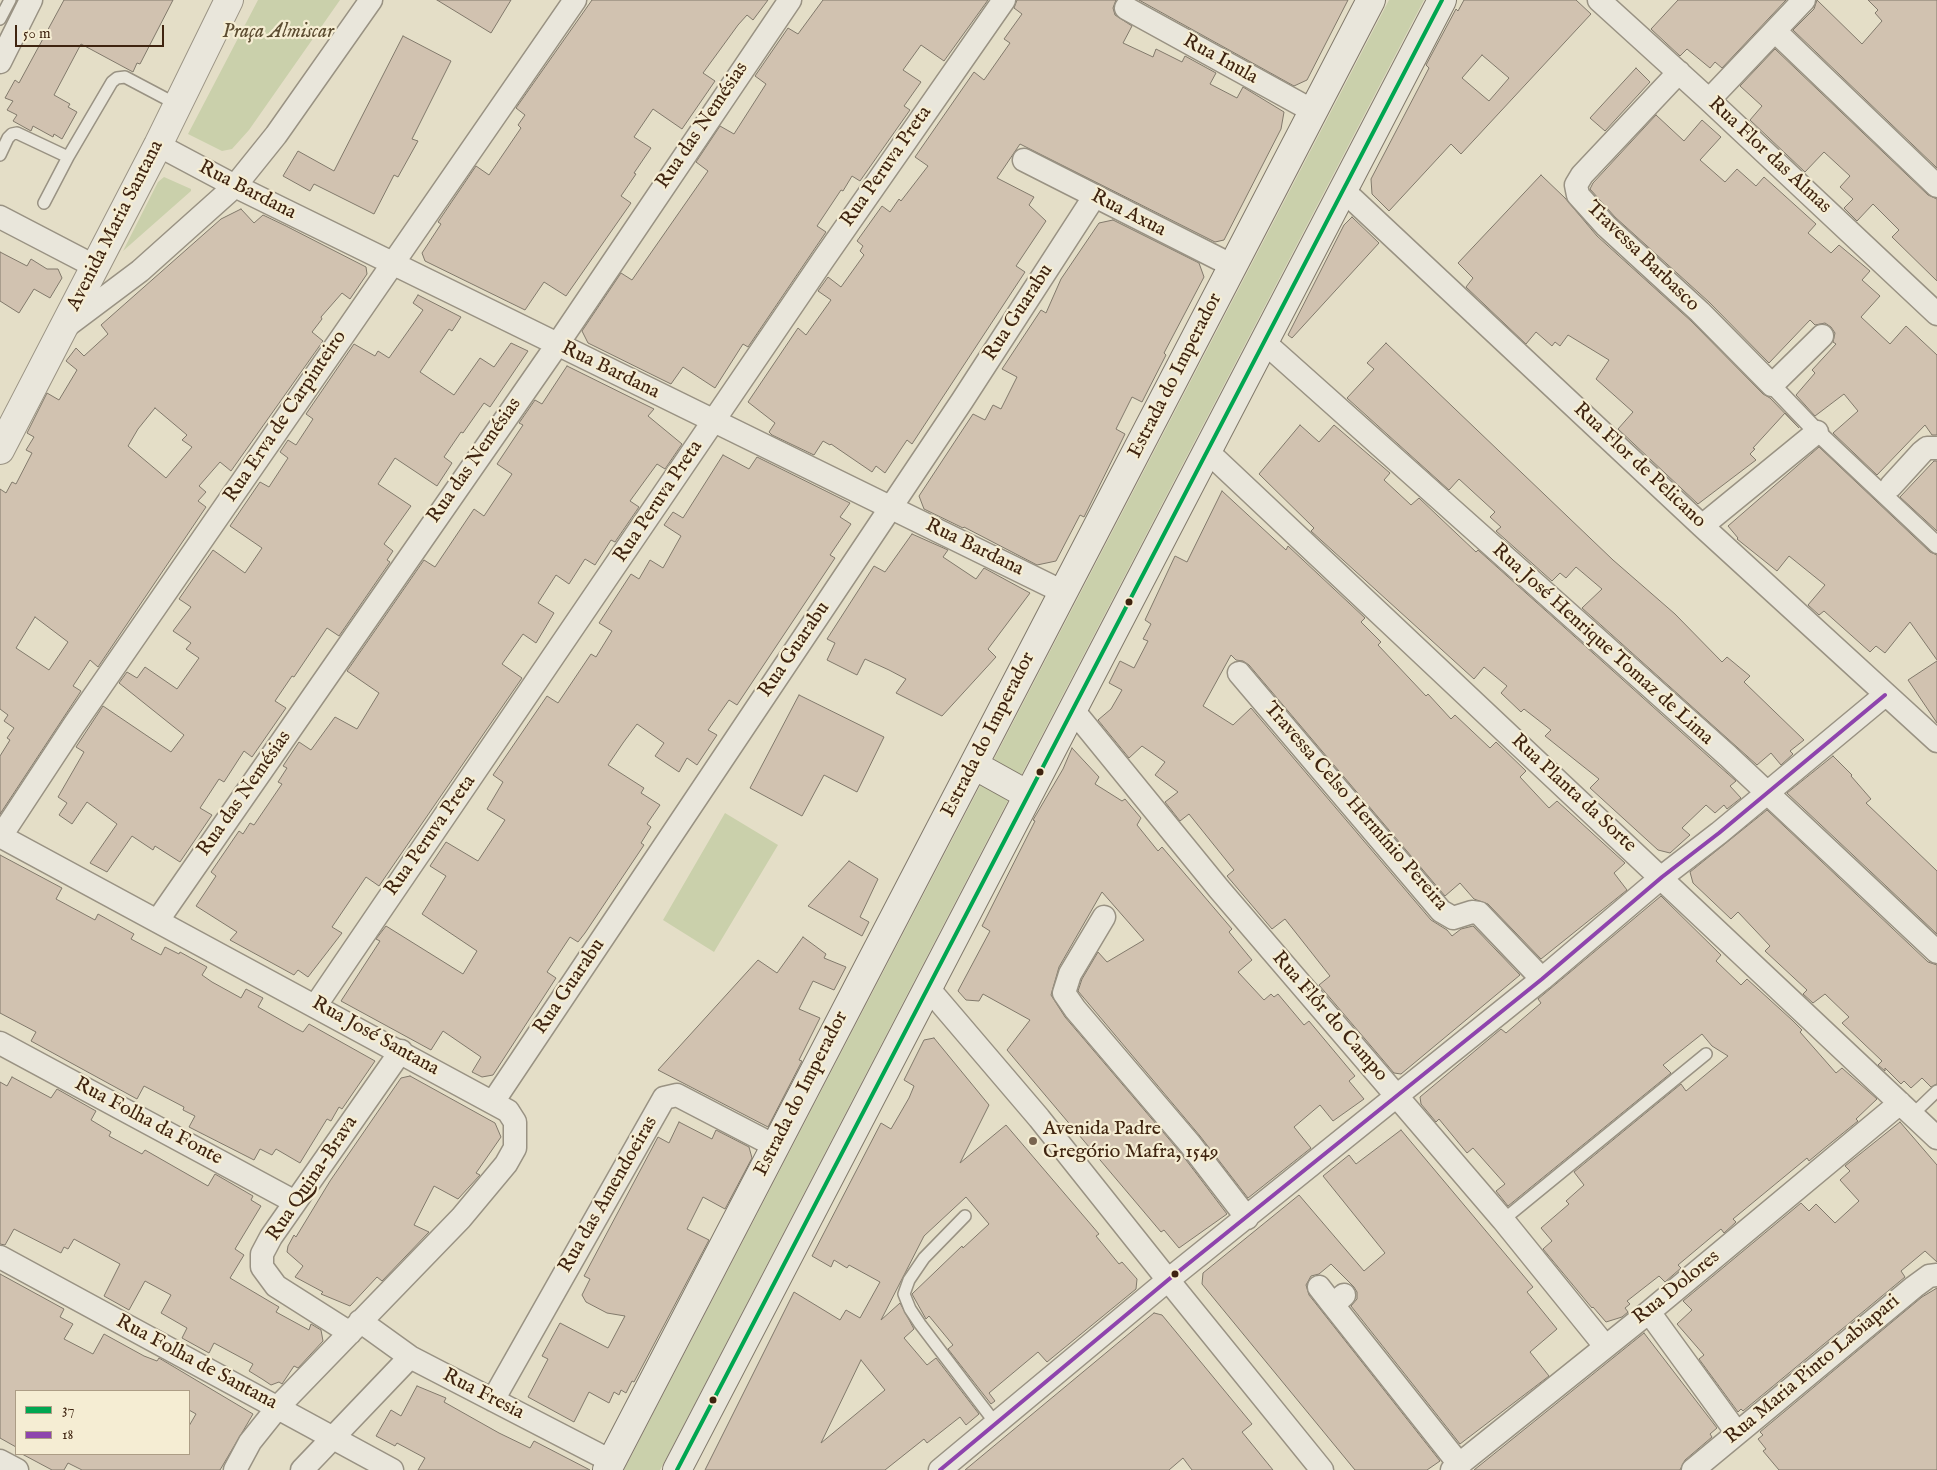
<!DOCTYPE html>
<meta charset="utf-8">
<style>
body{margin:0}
#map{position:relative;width:1937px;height:1470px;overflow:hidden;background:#e4dec7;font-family:"IM FELL English",serif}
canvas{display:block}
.legend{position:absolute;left:15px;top:1390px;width:175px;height:65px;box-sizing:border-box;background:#f5edd3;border:1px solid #ac9d85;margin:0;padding:6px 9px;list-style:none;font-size:15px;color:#3f2410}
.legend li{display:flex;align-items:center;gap:10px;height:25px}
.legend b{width:25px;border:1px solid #ac9d85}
.scale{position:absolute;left:15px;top:25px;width:149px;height:22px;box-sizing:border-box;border:2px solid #3f2410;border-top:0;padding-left:6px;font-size:15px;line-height:18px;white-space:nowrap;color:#3f2410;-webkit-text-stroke:4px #f5edd3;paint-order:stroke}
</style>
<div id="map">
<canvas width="1937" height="1470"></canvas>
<ul class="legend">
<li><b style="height:6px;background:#00a651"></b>37</li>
<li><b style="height:6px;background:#8e44ad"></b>18</li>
</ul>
<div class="scale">50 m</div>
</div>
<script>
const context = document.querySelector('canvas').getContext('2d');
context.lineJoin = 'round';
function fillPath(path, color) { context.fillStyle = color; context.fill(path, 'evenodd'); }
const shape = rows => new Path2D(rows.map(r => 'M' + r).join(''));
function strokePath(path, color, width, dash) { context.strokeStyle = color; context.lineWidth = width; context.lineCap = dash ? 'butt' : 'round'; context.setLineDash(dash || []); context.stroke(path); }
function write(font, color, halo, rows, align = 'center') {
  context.font = font + ' "IM FELL English",serif'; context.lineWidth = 4.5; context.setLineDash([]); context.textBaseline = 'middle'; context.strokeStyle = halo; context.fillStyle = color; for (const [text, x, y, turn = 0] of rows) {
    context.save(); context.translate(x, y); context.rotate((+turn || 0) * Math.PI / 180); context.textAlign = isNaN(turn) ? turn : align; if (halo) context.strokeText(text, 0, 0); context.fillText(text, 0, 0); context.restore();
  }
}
const green = shape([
 [258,0,340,0,249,130,232,149,222,151,188,134],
 [1389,0,1424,0,660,1470,624,1470],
 [164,177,191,189,191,191,123,251,158,182],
 [725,813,778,845,714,952,663,920]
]);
const building = shape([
 [64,0,173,0,140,64,137,63,133,72,81,44,54,95,70,104,68,107,77,112,62,139,54,134,53,137,33,126,31,131,13,121,17,115,7,110,13,101,5,98,15,80,19,83,64,0],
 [437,0,511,0,491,33,437,0],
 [592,0,768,0,753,20,747,15,738,25,703,73,715,81,682,129,653,109,634,137,651,148,634,173,636,174,621,196,631,203,566,296,544,282,525,310,425,261,422,253,441,224,438,222,476,166,489,175,521,128,518,125,525,115,516,108,592,0],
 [823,0,988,0,944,61,921,45,903,70,921,82,904,106,910,110,860,181,852,176,843,191,841,190,817,226,826,232,748,347,743,344,715,388,683,367,671,384,588,343,582,331,621,273,632,280,708,171,696,162,720,126,734,134,766,84,755,76,788,28,798,34,823,0],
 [1017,0,1116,0,1113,8,1115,15,1132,26,1123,43,1153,57,1156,49,1182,62,1185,56,1216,73,1210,84,1237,98,1243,87,1284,112,1281,129,1224,240,1215,242,1020,144,997,178,1034,197,1029,205,1046,221,1016,266,1025,272,912,444,907,440,885,473,876,466,872,472,831,444,830,445,823,441,814,455,772,435,769,432,775,423,748,402,798,328,806,335,831,300,818,291,828,277,841,287,864,255,860,251,863,246,857,241,882,206,890,212,899,199,901,201,928,166,915,157,974,72,984,80,1010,43,1004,39,1022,14,1014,8,1017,0],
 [1139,0,1348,0,1307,80,1294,86,1139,0],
 [1464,0,1576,0,1591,14,1461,154,1451,144,1389,211,1372,194,1371,179,1429,68,1426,65,1456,9,1458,11,1464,0],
 [1482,55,1509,78,1489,101,1462,78,1482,55],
 [1678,0,1786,0,1722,68,1715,62,1710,68,1687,49,1680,56,1651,29,1678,0],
 [1817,0,1862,44,1882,21,1875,13,1878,10,1868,0,1937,0,1937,168,1793,30,1814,9,1817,0],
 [403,36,451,61,412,139,418,141,398,177,394,175,374,214,314,184,310,191,283,176,298,151,334,171,403,36],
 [1775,49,1928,195,1937,199,1937,281,1892,237,1899,230,1873,204,1857,221,1844,208,1853,199,1840,187,1850,176,1824,152,1805,172,1750,120,1762,106,1740,86,1775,49],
 [1636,68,1650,82,1605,131,1590,118,1636,68],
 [1656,115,1684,141,1702,120,1721,137,1700,160,1725,182,1737,169,1756,186,1764,177,1816,224,1808,233,1831,253,1839,245,1870,271,1862,280,1880,296,1861,317,1890,344,1906,326,1937,355,1937,435,1932,435,1925,425,1877,475,1833,433,1858,411,1844,394,1815,416,1796,395,1815,373,1812,370,1836,344,1833,342,1835,333,1831,327,1825,323,1815,325,1810,320,1769,363,1709,302,1615,217,1590,189,1593,183,1656,115],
 [1541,175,1565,198,1597,236,1691,321,1763,394,1770,398,1799,428,1785,413,1753,448,1755,449,1750,454,1756,460,1698,504,1618,429,1633,412,1596,379,1609,360,1568,335,1560,346,1555,342,1552,346,1536,332,1526,344,1466,287,1473,278,1458,263,1541,175],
 [241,209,254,223,263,215,286,226,366,267,367,274,350,299,342,293,321,317,322,319,312,332,323,341,231,471,220,462,199,486,206,492,198,501,206,507,98,667,90,660,73,686,81,691,0,814,0,756,10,740,7,738,14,728,4,721,8,715,0,709,0,489,6,493,12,482,16,484,32,453,26,450,34,437,27,433,47,393,59,400,77,370,66,361,76,348,84,356,108,334,101,325,221,219,241,209],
 [155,408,187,435,182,440,192,447,166,478,128,446,138,429,155,408],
 [35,617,68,642,49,670,16,648,35,617],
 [1352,217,1379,243,1292,338,1288,335,1344,225,1352,217],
 [1113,220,1199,263,1204,277,1164,353,1166,355,1142,402,1132,397,1116,429,1125,434,1084,517,1080,515,1056,561,1037,565,964,527,963,528,924,509,919,496,973,414,985,420,993,405,1001,409,1017,377,1002,369,1041,310,1046,313,1061,279,1099,223,1113,220],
 [0,252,27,266,31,259,47,269,58,269,62,278,50,298,34,289,19,313,0,301,0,252],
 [418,295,461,317,452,331,449,329,420,372,454,395,480,358,494,367,511,343,528,351,490,407,484,403,463,433,461,432,444,457,452,463,437,486,395,458,378,484,411,506,384,544,393,551,387,560,390,562,339,636,327,628,294,677,292,676,275,701,286,708,252,757,244,751,224,782,219,779,200,808,212,815,180,862,155,846,153,850,132,836,107,872,90,863,117,824,87,802,72,824,59,815,67,803,58,797,84,752,76,747,103,706,171,752,184,735,119,683,127,672,137,678,145,667,177,689,199,658,186,649,191,643,173,631,191,607,179,599,213,550,245,573,262,548,230,526,260,482,269,487,288,458,280,452,288,440,296,445,313,419,306,414,354,344,375,356,378,351,389,358,423,310,413,303,418,295],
 [1386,343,1613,560,1675,614,1722,662,1727,657,1750,676,1744,682,1804,740,1790,751,1793,754,1781,765,1771,753,1757,765,1582,608,1602,589,1576,567,1566,578,1560,573,1552,581,1496,531,1501,527,1490,517,1495,512,1459,479,1449,490,1347,398,1374,369,1367,363,1386,343],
 [567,366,654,409,648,416,682,444,665,469,657,464,630,501,639,507,615,542,611,540,595,565,585,559,569,584,556,575,538,603,554,613,536,643,523,634,502,664,522,678,379,886,366,877,332,927,342,933,308,977,298,970,294,975,230,940,237,932,196,906,216,876,211,872,239,831,243,834,250,823,254,825,282,784,278,782,287,768,283,766,299,742,311,750,335,717,357,729,379,693,347,671,424,560,435,567,474,509,484,516,512,474,497,464,523,425,519,423,535,400,542,404,567,366],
 [1300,425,1319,442,1334,425,1390,473,1384,480,1411,505,1419,498,1476,552,1478,550,1719,766,1736,781,1730,786,1741,798,1727,809,1724,805,1715,813,1706,805,1682,828,1690,835,1670,853,1658,850,1590,788,1599,779,1545,736,1551,730,1524,709,1521,712,1501,693,1507,686,1484,667,1474,679,1311,531,1314,528,1259,474,1300,425],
 [1819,447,1930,552,1937,555,1937,660,1910,622,1885,653,1876,646,1870,652,1824,611,1819,615,1808,605,1825,585,1789,556,1777,571,1737,539,1738,538,1728,526,1819,447],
 [723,455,749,469,757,457,850,503,840,517,851,524,830,555,835,558,737,705,729,700,708,730,717,735,697,765,687,758,679,772,655,756,664,743,637,724,623,743,608,765,644,788,641,793,660,805,647,824,651,827,641,843,644,845,585,933,578,942,570,937,547,972,556,978,493,1075,482,1077,472,1072,481,1057,443,1031,431,1050,341,1001,380,941,376,939,386,926,463,974,477,951,422,914,446,876,430,866,446,842,478,861,505,820,487,809,503,782,493,775,547,696,558,703,591,654,596,657,612,631,599,623,631,574,639,579,650,560,663,568,681,536,664,525,673,512,683,518,723,455],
 [1934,461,1937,461,1937,531,1900,497,1934,461],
 [1222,491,1286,550,1288,546,1365,618,1361,622,1381,642,1378,645,1426,696,1428,694,1451,719,1455,715,1490,748,1496,742,1526,771,1520,777,1549,808,1557,801,1625,863,1614,873,1627,890,1541,959,1488,904,1474,899,1460,883,1445,896,1249,665,1243,661,1236,660,1231,655,1203,706,1233,725,1251,708,1431,920,1447,930,1452,936,1461,929,1473,926,1520,975,1401,1074,1394,1073,1319,985,1330,976,1285,919,1272,929,1227,876,1234,870,1189,814,1180,821,1165,802,1178,792,1155,775,1165,762,1142,746,1129,758,1098,720,1111,709,1122,690,1109,683,1120,661,1134,668,1148,641,1143,639,1151,624,1145,620,1175,556,1187,562,1222,491],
 [912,534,948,550,943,557,976,579,984,568,1030,593,988,649,996,657,942,716,896,693,906,679,889,670,865,659,857,675,827,660,835,643,827,639,874,566,885,572,912,534],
 [1937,661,1937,723,1908,680,1937,661],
 [799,695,884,737,857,792,824,775,802,816,750,788,799,695],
 [1072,748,1099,777,1095,784,1122,801,1125,799,1141,818,1137,825,1158,851,1162,847,1232,929,1229,932,1252,960,1238,972,1264,1000,1271,994,1274,997,1278,994,1304,1025,1309,1021,1355,1076,1349,1081,1364,1099,1333,1121,1320,1105,1294,1127,1311,1148,1248,1198,1200,1136,1078,991,1082,979,1098,952,1107,962,1144,940,1102,892,1059,967,1051,995,1065,1017,1180,1152,1227,1214,1179,1248,1164,1230,1161,1232,1007,1050,1030,1020,983,994,979,1001,966,1000,958,991,990,931,982,926,1035,821,1033,820,1063,769,1072,748],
 [1833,756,1852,775,1851,776,1871,799,1866,803,1937,871,1937,934,1787,793,1833,756],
 [1767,810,1928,962,1937,965,1937,1084,1931,1087,1922,1078,1911,1088,1904,1081,1901,1084,1885,1068,1885,1071,1878,1065,1882,1061,1842,1023,1849,1017,1825,994,1813,1003,1803,994,1807,990,1765,951,1770,946,1738,912,1731,919,1693,883,1690,872,1767,810],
 [0,855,62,888,56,899,95,920,98,914,134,934,131,939,161,955,165,947,179,954,180,952,207,967,202,975,212,982,241,998,246,989,263,998,258,1007,295,1028,303,1032,309,1024,375,1061,342,1109,339,1107,331,1121,327,1119,300,1163,276,1149,272,1155,260,1149,254,1160,189,1127,195,1116,183,1110,184,1107,144,1086,137,1099,31,1041,36,1032,0,1013,0,855],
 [849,861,878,879,860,917,869,922,862,936,808,906,849,861],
 [1661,896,1721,955,1716,961,1741,985,1747,979,1792,1020,1802,1030,1800,1032,1836,1073,1842,1068,1877,1099,1856,1119,1858,1121,1827,1146,1809,1161,1807,1158,1733,1219,1736,1222,1724,1233,1721,1229,1678,1265,1681,1268,1665,1282,1659,1276,1627,1301,1630,1304,1625,1308,1628,1312,1622,1317,1606,1322,1593,1307,1592,1308,1543,1249,1552,1241,1541,1228,1569,1204,1566,1201,1584,1185,1574,1172,1681,1084,1686,1091,1728,1056,1712,1046,1702,1034,1663,1065,1671,1073,1508,1206,1496,1191,1505,1184,1473,1148,1467,1153,1439,1119,1436,1122,1421,1104,1420,1097,1501,1029,1506,1033,1541,1003,1538,999,1661,896],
 [803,937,826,954,824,958,846,967,834,990,813,981,799,1009,820,1018,799,1060,802,1061,768,1127,658,1070,758,960,777,973,803,937],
 [934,1038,989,1105,960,1163,1006,1125,1099,1234,1096,1236,1119,1264,1122,1262,1137,1279,1136,1289,1047,1362,1038,1352,989,1393,995,1401,991,1404,948,1349,953,1345,929,1316,926,1319,912,1294,962,1246,963,1248,989,1224,966,1197,924,1236,881,1320,900,1303,914,1329,904,1338,927,1365,936,1358,979,1414,966,1425,960,1417,927,1443,924,1439,885,1470,705,1470,794,1292,840,1320,846,1310,860,1318,880,1282,849,1265,847,1268,834,1260,831,1267,812,1256,881,1123,891,1129,909,1098,914,1086,904,1080,924,1040,934,1038],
 [861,1360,885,1390,821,1443,861,1360],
 [410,1076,495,1123,501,1137,476,1173,480,1175,458,1199,434,1186,414,1225,429,1232,382,1281,377,1277,350,1306,321,1294,323,1292,295,1277,303,1266,287,1252,288,1246,294,1235,296,1237,330,1181,401,1078,410,1076],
 [12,1077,51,1098,57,1089,96,1111,91,1120,111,1132,109,1136,142,1154,145,1150,208,1186,215,1174,253,1196,251,1200,261,1206,235,1249,244,1255,230,1278,279,1307,276,1312,309,1330,311,1324,321,1330,323,1341,298,1368,294,1366,282,1384,279,1382,271,1385,262,1379,249,1371,253,1364,214,1343,209,1353,182,1338,187,1328,161,1313,171,1295,145,1281,129,1310,104,1296,120,1264,74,1239,68,1249,64,1247,61,1253,14,1229,5,1245,0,1244,0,1082,7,1086,12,1077],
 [679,1122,712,1139,716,1130,749,1147,752,1158,725,1209,703,1197,687,1229,709,1240,634,1382,632,1381,626,1393,621,1390,619,1395,614,1392,609,1403,589,1392,574,1422,528,1397,548,1359,542,1356,560,1323,608,1348,625,1316,607,1313,586,1302,582,1295,590,1279,584,1276,658,1137,669,1143,679,1122],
 [1900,1122,1937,1165,1937,1262,1925,1251,1901,1271,1905,1277,1743,1411,1741,1409,1738,1412,1699,1359,1704,1355,1677,1324,1692,1310,1683,1301,1801,1203,1809,1211,1816,1204,1835,1223,1859,1201,1840,1180,1850,1171,1845,1166,1900,1122],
 [1401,1130,1533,1287,1527,1292,1557,1329,1530,1352,1549,1376,1460,1444,1351,1306,1357,1299,1357,1292,1354,1287,1331,1264,1319,1274,1311,1276,1306,1285,1309,1295,1440,1461,1427,1470,1355,1470,1202,1284,1203,1273,1299,1195,1364,1271,1385,1253,1323,1176,1349,1155,1356,1164,1401,1130],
 [0,1274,64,1309,60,1317,73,1324,64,1339,93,1354,104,1334,144,1356,157,1361,159,1358,253,1414,220,1470,82,1470,68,1463,64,1470,52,1470,22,1454,189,1454,189,1426,196,1414,189,1410,189,1391,16,1391,16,1447,0,1438,0,1274],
 [1937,1288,1937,1470,1779,1470,1763,1451,1766,1449,1758,1439,1763,1435,1760,1432,1922,1297,1937,1288],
 [1154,1313,1162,1315,1252,1424,1242,1432,1273,1470,1192,1470,1183,1458,1169,1470,965,1470,1154,1313],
 [1644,1333,1717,1428,1710,1434,1712,1437,1685,1460,1680,1470,1474,1470,1644,1333],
 [417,1386,446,1398,444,1402,499,1433,530,1448,534,1441,590,1470,418,1470,425,1458,397,1443,395,1446,376,1436,391,1410,401,1416,417,1386]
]);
const service = shape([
 [0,19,10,0],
 [0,155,8,138,12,134,17,133,68,157,112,82,117,78,125,77,178,105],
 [44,203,68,157],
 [1913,1114,1937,1091],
 [965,1216,924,1258,909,1280,904,1294,910,1309,920,1324,996,1424],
 [1503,1220,1706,1054]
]);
const pedestrian = shape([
 [1772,385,1817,432,1937,545]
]);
const minor = shape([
 [1599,0,1709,100,1937,314],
 [1126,8,1313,111],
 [1775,31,1937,186],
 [0,62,31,0],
 [1679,72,1582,175,1576,185,1578,195,1606,226,1700,312,1772,385,1822,336],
 [1709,100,1804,0],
 [158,145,235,186,1063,592],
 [1024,160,1233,266],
 [1343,190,1702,526,1937,741],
 [0,217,96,267],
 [64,328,140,271,235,186,276,135,371,0],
 [1264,342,1728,756,1937,952],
 [1207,451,1937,1138],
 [1891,486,1922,452,1927,448,1937,448],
 [1702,526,1817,432],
 [1239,673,1441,911,1453,918,1472,912,1479,913,1542,979],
 [1073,710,1219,889,1503,1220,1605,1346],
 [0,836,508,1111,515,1122,515,1148,506,1164,461,1218,278,1407,250,1442,235,1470],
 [1,836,74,725,575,0],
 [1104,917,1070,974,1064,993,1075,1009,1190,1144,1247,1218],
 [158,920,557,345,790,0],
 [928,988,1039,1118,1168,1280,1322,1470],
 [316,1005,823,260,1004,0],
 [0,1043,295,1202],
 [493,1102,962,401,1094,197],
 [0,1257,392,1470],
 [1319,1287,1333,1305],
 [1344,1295,1333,1305,1459,1464],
 [1649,1312,1737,1433],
 [360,1321,410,1357,611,1461],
 [350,1333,276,1286,262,1267,262,1254,271,1237,401,1051],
 [493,1400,664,1098,677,1095,775,1146],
 [0,1461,17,1470],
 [302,1470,410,1357],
 [940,1470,1168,1280,1542,979,1662,877,1719,833,1885,695],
 [1452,1470,1649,1312,1900,1103],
 [1693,1470,1914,1287,1929,1276,1937,1275]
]);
const tertiary = shape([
 [0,450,158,145,229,0]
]);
const secondary = shape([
 [974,765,1028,795],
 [607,1470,1371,0],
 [677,1470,1442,0]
]);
const bus1 = shape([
 [677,1470,1442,0]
]);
const bus2 = shape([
 [940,1470,1168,1280,1542,979,1662,877,1719,833,1885,695]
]);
const markers = [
 [1129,602,4.5,"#3f2410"],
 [1040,772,4.5,"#3f2410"],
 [1033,1141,5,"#796550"],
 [1175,1274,4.5,"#3f2410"],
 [713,1400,4.5,"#3f2410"]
];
const parkNames = [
 ["Praça Almiscar",278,33]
];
const streetNames = [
 ["Rua Inula",1220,60,29],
 ["Rua das Nemésias",703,126,-56],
 ["Rua Flor das Almas",1769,156,43],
 ["Rua Peruva Preta",887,167,-55],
 ["Rua Bardana",247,191,27],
 ["Rua Axua",1128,214,27],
 ["Avenida Maria Santana",116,226,-63],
 ["Travessa Barbasco",1642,257,44],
 ["Rua Guarabu",1019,313,-57],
 ["Rua Bardana",610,371,26],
 ["Estrada do Imperador",1176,376,-63],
 ["Rua Erva de Carpinteiro",286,417,-56],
 ["Rua das Nemésias",475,461,-55],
 ["Rua Flor de Pelicano",1639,466,43],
 ["Rua Peruva Preta",659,502,-56],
 ["Rua Bardana",974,548,26],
 ["Rua José Henrique Tomaz de Lima",1602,645,42],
 ["Rua Guarabu",795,650,-56],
 ["Estrada do Imperador",989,735,-63],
 ["Rua das Nemésias",245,794,-55],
 ["Rua Planta da Sorte",1573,794,43],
 ["Travessa Celso Hermínio Pereira",1355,807,49],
 ["Rua Peruva Preta",431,836,-55],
 ["Rua Guarabu",570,987,-56],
 ["Rua Flôr do Campo",1329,1017,49],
 ["Rua José Santana",375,1037,29],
 ["Estrada do Imperador",802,1094,-63],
 ["Rua Folha da Fonte",148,1122,28],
 ["Rua Quina-Brava",313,1179,-56],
 ["Rua das Amendoeiras",609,1195,-60],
 ["Rua Dolores",1677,1288,-39],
 ["Rua Folha de Santana",196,1363,28],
 ["Rua Maria Pinto Labiapari",1813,1370,-40],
 ["Rua Fresia",483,1395,27]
];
const poiNames = [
 ["Avenida Padre",1043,1130],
 ["Gregório Mafra, 1549",1043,1153]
];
fillPath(green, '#cad0ab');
fillPath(building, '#d1c2b0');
strokePath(building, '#81796b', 1);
strokePath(service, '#999283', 14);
strokePath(pedestrian, '#999283', 19);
strokePath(minor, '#999283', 25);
strokePath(tertiary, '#999283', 30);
strokePath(secondary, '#81796b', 30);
strokePath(service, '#e9e6db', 11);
strokePath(pedestrian, '#e9e6db', 16);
strokePath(minor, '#e9e6db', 22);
strokePath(tertiary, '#e9e6db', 28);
strokePath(secondary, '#e9e6db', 28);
strokePath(bus1, '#00a651', 4);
strokePath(bus2, '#8e44ad', 4);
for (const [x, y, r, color] of markers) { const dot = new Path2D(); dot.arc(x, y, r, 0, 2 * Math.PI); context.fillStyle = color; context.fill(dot); strokePath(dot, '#f5edd3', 2); }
write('italic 20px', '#5c4c31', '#f5edd3', parkNames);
write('20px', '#3f2410', '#f5edd3', streetNames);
write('20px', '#3f2410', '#f5edd3', poiNames, 'left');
</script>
